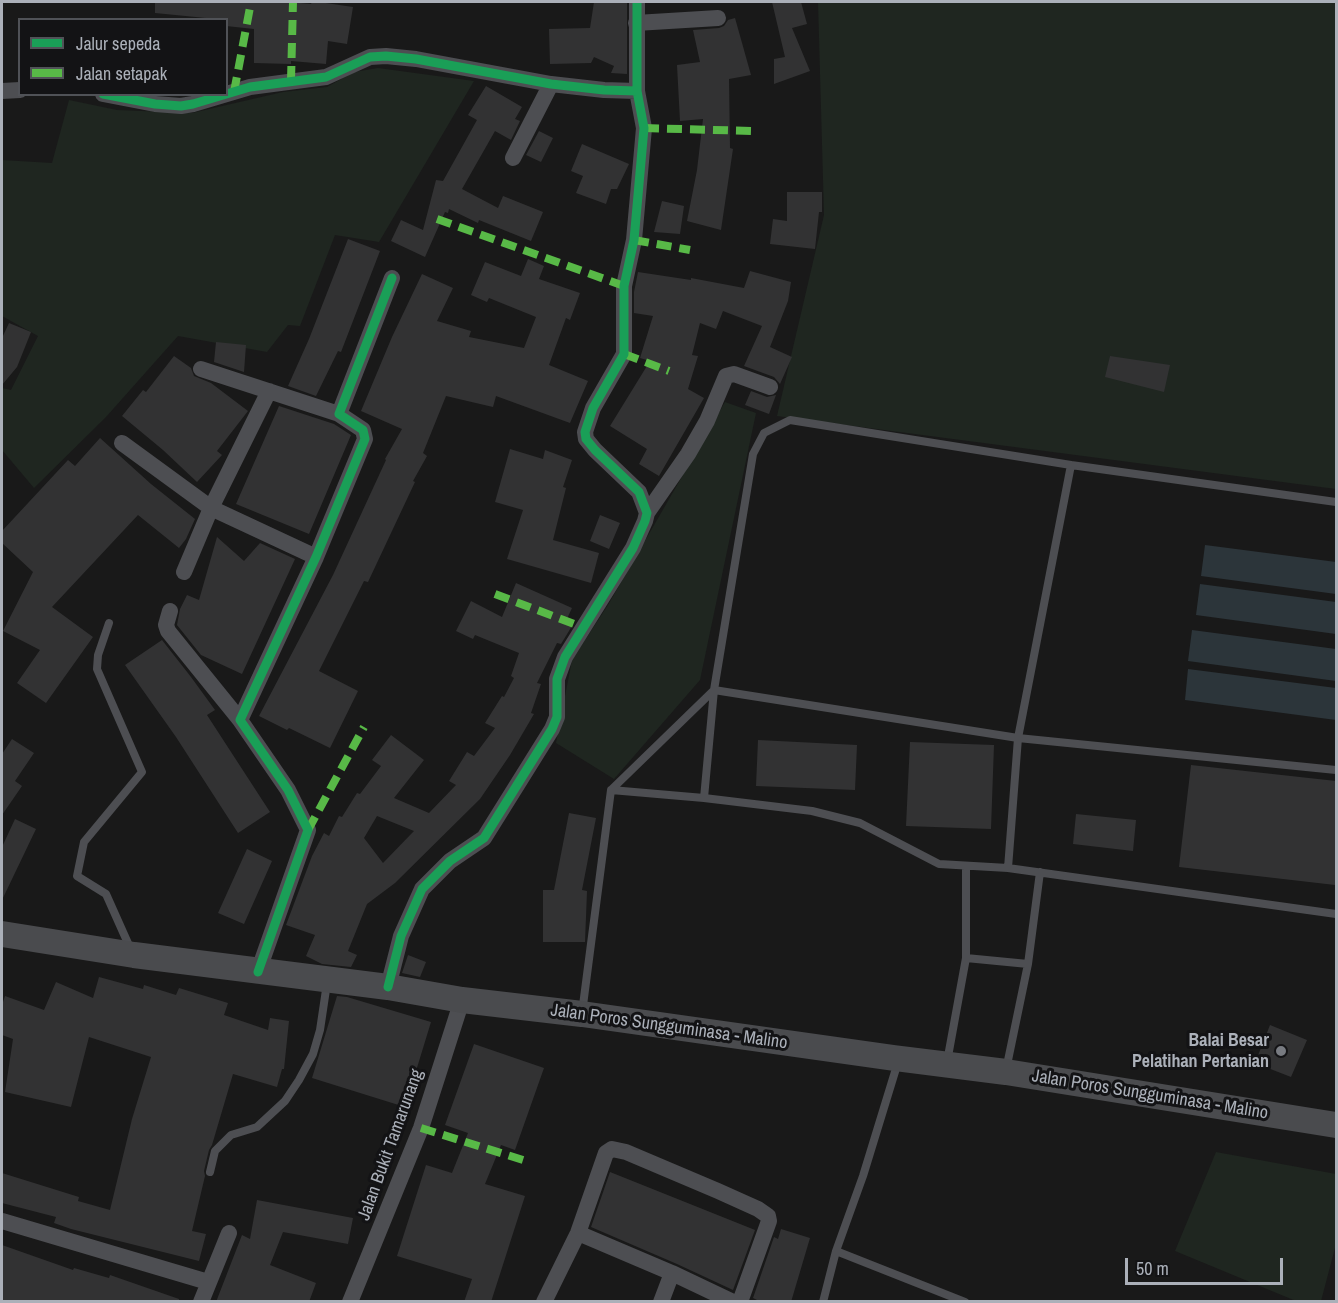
<!DOCTYPE html>
<style>
body{margin:0}
#map{position:relative;width:1338px;height:1303px;overflow:hidden;background:#191919;font-family:"Archivo Narrow",sans-serif}
canvas{display:block}
.frame{position:absolute;inset:0;border:3px solid #abb0b9;pointer-events:none}
.legend{position:absolute;left:18px;top:18px;width:210px;height:78px;box-sizing:border-box;background:#131315;border:2px solid #505257;margin:0;padding:8px 10px;list-style:none;font-size:18px;color:#abb0b9}
.legend li{display:flex;align-items:center;gap:12px;height:30px}
.legend b{width:30px;border:2px solid #505257}
.scale{position:absolute;left:1125px;top:1258px;width:158px;height:27px;box-sizing:border-box;border:3px solid #abb0b9;border-top:0;padding-left:8px;font-size:18px;line-height:21px;white-space:nowrap;color:#abb0b9;-webkit-text-stroke:4px #131315;paint-order:stroke}
</style>
<div id="map">
<canvas width="1338" height="1303"></canvas>
<div class="frame"></div>
<ul class="legend">
<li><b style="height:8px;background:#1a9f57"></b>Jalur sepeda</li>
<li><b style="height:8px;background:#58b947"></b>Jalan setapak</li>
</ul>
<div class="scale">50 m</div>
</div>
<script>
const context = document.querySelector('canvas').getContext('2d');
context.lineJoin = 'round';
function fillPath(path, color) { context.fillStyle = color; context.fill(path, 'evenodd'); }
const shape = rows => new Path2D(rows.map(r => 'M' + r).join(''));
function strokePath(path, color, width, dash) { context.strokeStyle = color; context.lineWidth = width; context.lineCap = dash ? 'butt' : 'round'; context.setLineDash(dash || []); context.stroke(path); }
function write(font, color, halo, rows, align = 'center') {
  context.font = font + ' "Archivo Narrow",sans-serif'; context.lineWidth = 6; context.setLineDash([]); context.textBaseline = 'middle'; context.strokeStyle = halo; context.fillStyle = color; for (const [text, x, y, turn = 0] of rows) {
    context.save(); context.translate(x, y); context.rotate((+turn || 0) * Math.PI / 180); context.textAlign = isNaN(turn) ? turn : align; if (halo) context.strokeText(text, 0, 0); context.fillText(text, 0, 0); context.restore();
  }
}
const green = shape([
 [818,2,1336,2,1336,489,777,416,824,215],
 [378,68,474,81,379,242,335,235,300,326,288,325,267,352,178,336,106,417,34,488,2,450,2,388,11,390,38,336,2,316,2,160,52,163,69,100,117,110,192,113,283,92,327,87,354,72],
 [725,402,756,413,700,680,614,779,556,743,572,660,608,605],
 [1216,1152,1336,1174,1336,1244,1321,1301,1296,1301,1175,1251]
]);
const water = shape([
 [1205,545,1336,562,1336,594,1201,576],
 [1200,584,1336,602,1336,634,1196,615],
 [1192,630,1336,649,1336,681,1188,661],
 [1188,669,1336,688,1336,720,1185,700]
]);
const building = shape([
 [155,2,289,2,311,4,312,2,319,2,353,7,347,44,328,41,326,64,291,61,291,64,254,63,254,29,226,26,226,20,155,13],
 [594,2,627,2,627,74,611,73,614,66,594,57,591,63,550,64,549,29,590,28],
 [772,2,801,2,807,24,792,28,810,71,774,84,774,59,785,57],
 [735,18,751,75,729,79,730,148,733,149,721,230,687,221,697,170,703,119,680,121,677,65,700,62,693,30,719,28,724,26,728,20],
 [486,86,522,107,515,119,520,121,511,140,495,131,462,189,498,208,503,196,543,212,531,241,479,220,478,223,449,209,448,213,445,212,425,257,391,241,401,220,423,230,436,180,443,181,477,120,468,115],
 [539,131,553,138,541,162,526,155],
 [582,144,629,164,617,189,611,189,606,204,576,193,583,176,571,171],
 [787,192,822,192,822,212,819,212,815,249,770,244,773,219,787,221],
 [662,201,684,206,680,234,654,232],
 [348,239,380,251,341,352,338,351,316,396,288,386,309,339],
 [528,259,544,266,539,279,580,293,570,320,566,318,549,365,588,381,570,423,496,396,493,407,446,396,423,453,427,456,413,481,415,482,368,582,364,581,319,671,358,691,330,748,289,728,287,730,259,716,333,575,386,460,385,459,402,429,361,411,392,337,422,274,453,288,437,321,471,331,469,337,524,348,536,317,489,298,487,302,471,295,485,262,521,276],
 [750,271,791,282,788,301,770,347,792,357,780,384,774,377,744,366,762,326,723,311,716,329,700,323,692,355,698,356,688,389,704,398,659,476,639,464,647,449,610,426,650,361,640,358,653,316,634,313,634,292,638,272,691,280,691,278,744,288],
 [9,323,31,332,17,367,2,385,2,338],
 [216,342,246,345,244,372,214,362],
 [174,356,191,368,194,376,211,383,248,411,217,451,222,455,197,482,163,450,122,416,143,390,146,392],
 [1110,356,1170,365,1164,392,1105,377],
 [751,391,767,397,776,395,769,414,745,405],
 [279,406,334,424,351,435,309,534,236,504],
 [100,438,151,484,195,519,186,539,179,548,138,515,52,607,93,637,46,703,17,683,40,650,3,631,33,572,2,543,2,531,68,460,75,466],
 [510,449,543,459,545,450,572,460,563,487,566,488,553,540,599,553,591,583,507,559,523,510,495,502],
 [600,515,620,523,609,549,590,541],
 [217,537,244,561,260,543,295,559,242,674,201,655,177,625,180,609,187,595,199,600],
 [516,583,572,608,565,623,572,626,561,644,557,643,537,683,541,684,531,713,534,714,510,755,480,799,395,883,367,904,348,951,357,955,351,967,322,964,306,956,315,935,286,925,312,856,324,833,329,836,339,816,342,817,357,793,360,794,381,766,372,760,391,735,424,760,394,798,429,813,456,785,449,781,467,752,474,756,495,728,485,723,502,696,504,697,514,678,511,676,519,653,475,635,473,639,456,631,471,601,502,617],
 [377,816,414,831,383,863,364,838],
 [162,640,191,677,215,710,207,715,270,812,238,833,176,737,125,665],
 [12,739,34,753,15,781,22,786,2,815,2,754],
 [758,740,857,745,855,790,756,786],
 [910,742,994,745,991,829,906,826],
 [1191,765,1336,781,1336,869,1335,885,1179,867],
 [569,813,596,818,582,890,587,891,585,942,543,942,543,890,554,890],
 [1076,814,1136,820,1133,851,1073,844],
 [15,819,36,829,2,900,2,847],
 [247,849,272,861,244,924,218,913],
 [408,955,426,962,420,977,402,973],
 [99,977,143,989,144,985,176,995,179,988,228,1003,224,1015,268,1030,270,1018,289,1021,284,1069,282,1069,277,1087,233,1074,212,1145,209,1150,204,1171,205,1176,192,1231,206,1234,199,1261,71,1229,54,1223,56,1217,2,1203,2,1173,79,1197,78,1201,110,1210,132,1119,151,1057,89,1037,71,1107,5,1092,13,1039,2,1035,2,1005,5,996,44,1010,56,982,93,998],
 [337,996,347,997,431,1022,405,1107,312,1078],
 [1270,1025,1307,1040,1291,1077,1255,1063],
 [474,1044,544,1068,515,1150,501,1145,485,1184,525,1196,491,1302,464,1302,472,1279,397,1256,426,1165,452,1173,468,1133,445,1125],
 [610,1172,755,1230,733,1290,677,1264,591,1227],
 [257,1200,353,1218,348,1244,283,1232,270,1265,316,1283,309,1302,216,1302,242,1235,250,1239],
 [781,1229,810,1238,791,1302,761,1302,753,1298,774,1237,778,1239],
 [2,1245,73,1270,74,1268,109,1278,110,1275,179,1299,179,1302,2,1302]
]);
const lane = shape([
 [109,623,98,655,97,669,142,772,84,842,77,876,106,894,131,950],
 [714,690,1018,738,1336,770],
 [611,790,704,798,812,811,860,823,939,864,1008,868,1336,914],
 [704,798,714,690,753,454,764,433,790,420,1071,465,1336,502],
 [1008,868,1018,738,1071,465],
 [966,958,1028,964],
 [582,1013,611,790,714,690],
 [947,1062,966,958,966,866],
 [1006,1070,1028,964,1040,872],
 [210,1172,215,1151,231,1135,257,1127,285,1101,299,1080,313,1054,320,1030,327,983],
 [836,1251,965,1302],
 [823,1302,836,1251,863,1176,898,1062]
]);
const street = shape([
 [636,23,718,18],
 [2,91,20,90],
 [103,94,155,104,181,106,193,104,250,87,326,77,370,57,386,56,416,59,551,84,604,90,637,91],
 [513,158,551,84],
 [201,369,339,414],
 [122,443,211,508,316,557],
 [647,513,688,454,707,421,726,376,734,374,770,387],
 [184,572,211,508,269,391],
 [170,611,166,625,168,631,240,720],
 [258,972,308,830,288,790,240,720,316,557,365,439,363,430,339,414,392,278],
 [388,987,401,936,422,889,450,861,484,838,552,729,557,717,557,679,565,657,633,548,645,521,647,513,639,492,595,450,586,439,585,432,593,408,624,354,624,286,634,240,644,128,637,91,637,2],
 [2,1221,208,1282],
 [578,1233,672,1273,733,1302],
 [201,1302,229,1233],
 [350,1302,421,1128,462,1000],
 [544,1302,578,1233,606,1153,612,1149,626,1152,718,1191,758,1209,768,1216,769,1221,740,1302],
 [661,1302,672,1273]
]);
const primary = shape([
 [2,934,134,955,388,987,462,1000,582,1014,894,1058,1006,1072,1336,1125]
]);
const quiet = shape([
 [291,81,293,2],
 [234,92,251,2],
 [644,128,754,131],
 [437,219,624,286],
 [634,240,690,250],
 [624,354,669,371],
 [495,594,582,627],
 [308,830,364,727],
 [421,1128,523,1160]
]);
const cycleway = shape([
 [103,94,155,104,181,106,193,104,250,87,326,77,370,57,386,56,416,59,551,84,604,90,637,91],
 [258,972,308,830,288,790,240,720,316,557,365,439,363,430,339,414,392,278],
 [388,987,401,936,422,889,450,861,484,838,552,729,557,717,557,679,565,657,633,548,645,521,647,513,639,492,595,450,586,439,585,432,593,408,624,354,624,286,634,240,644,128,637,91,637,2]
]);
const markers = [
 [1281,1051,6,"#787b81"]
];
const streetNames = [
 ["Jalan Poros Sungguminasa - Malino",669,1027,8],
 ["Jalan Poros Sungguminasa - Malino",1150,1095,9],
 ["Jalan Bukit Tamarunang",391,1145,-70]
];
const poiNames = [
 ["Balai Besar",1269,1041],
 ["Pelatihan Pertanian",1269,1062]
];
fillPath(green, '#1f2620');
fillPath(water, '#2c353a');
fillPath(building, '#323233');
strokePath(lane, '#4d4e52', 8);
strokePath(street, '#4d4e52', 16);
strokePath(primary, '#4a4b4e', 26);
strokePath(quiet, '#58b947', 8, [15, 8]);
strokePath(cycleway, '#1a9f57', 9);
for (const [x, y, r, color] of markers) { const dot = new Path2D(); dot.arc(x, y, r, 0, 2 * Math.PI); context.fillStyle = color; context.fill(dot); strokePath(dot, '#131315', 2); }
write('18px', '#abb0b9', '#131315', streetNames);
write('bold 18px', '#abb0b9', '#131315', poiNames, 'right');
</script>
